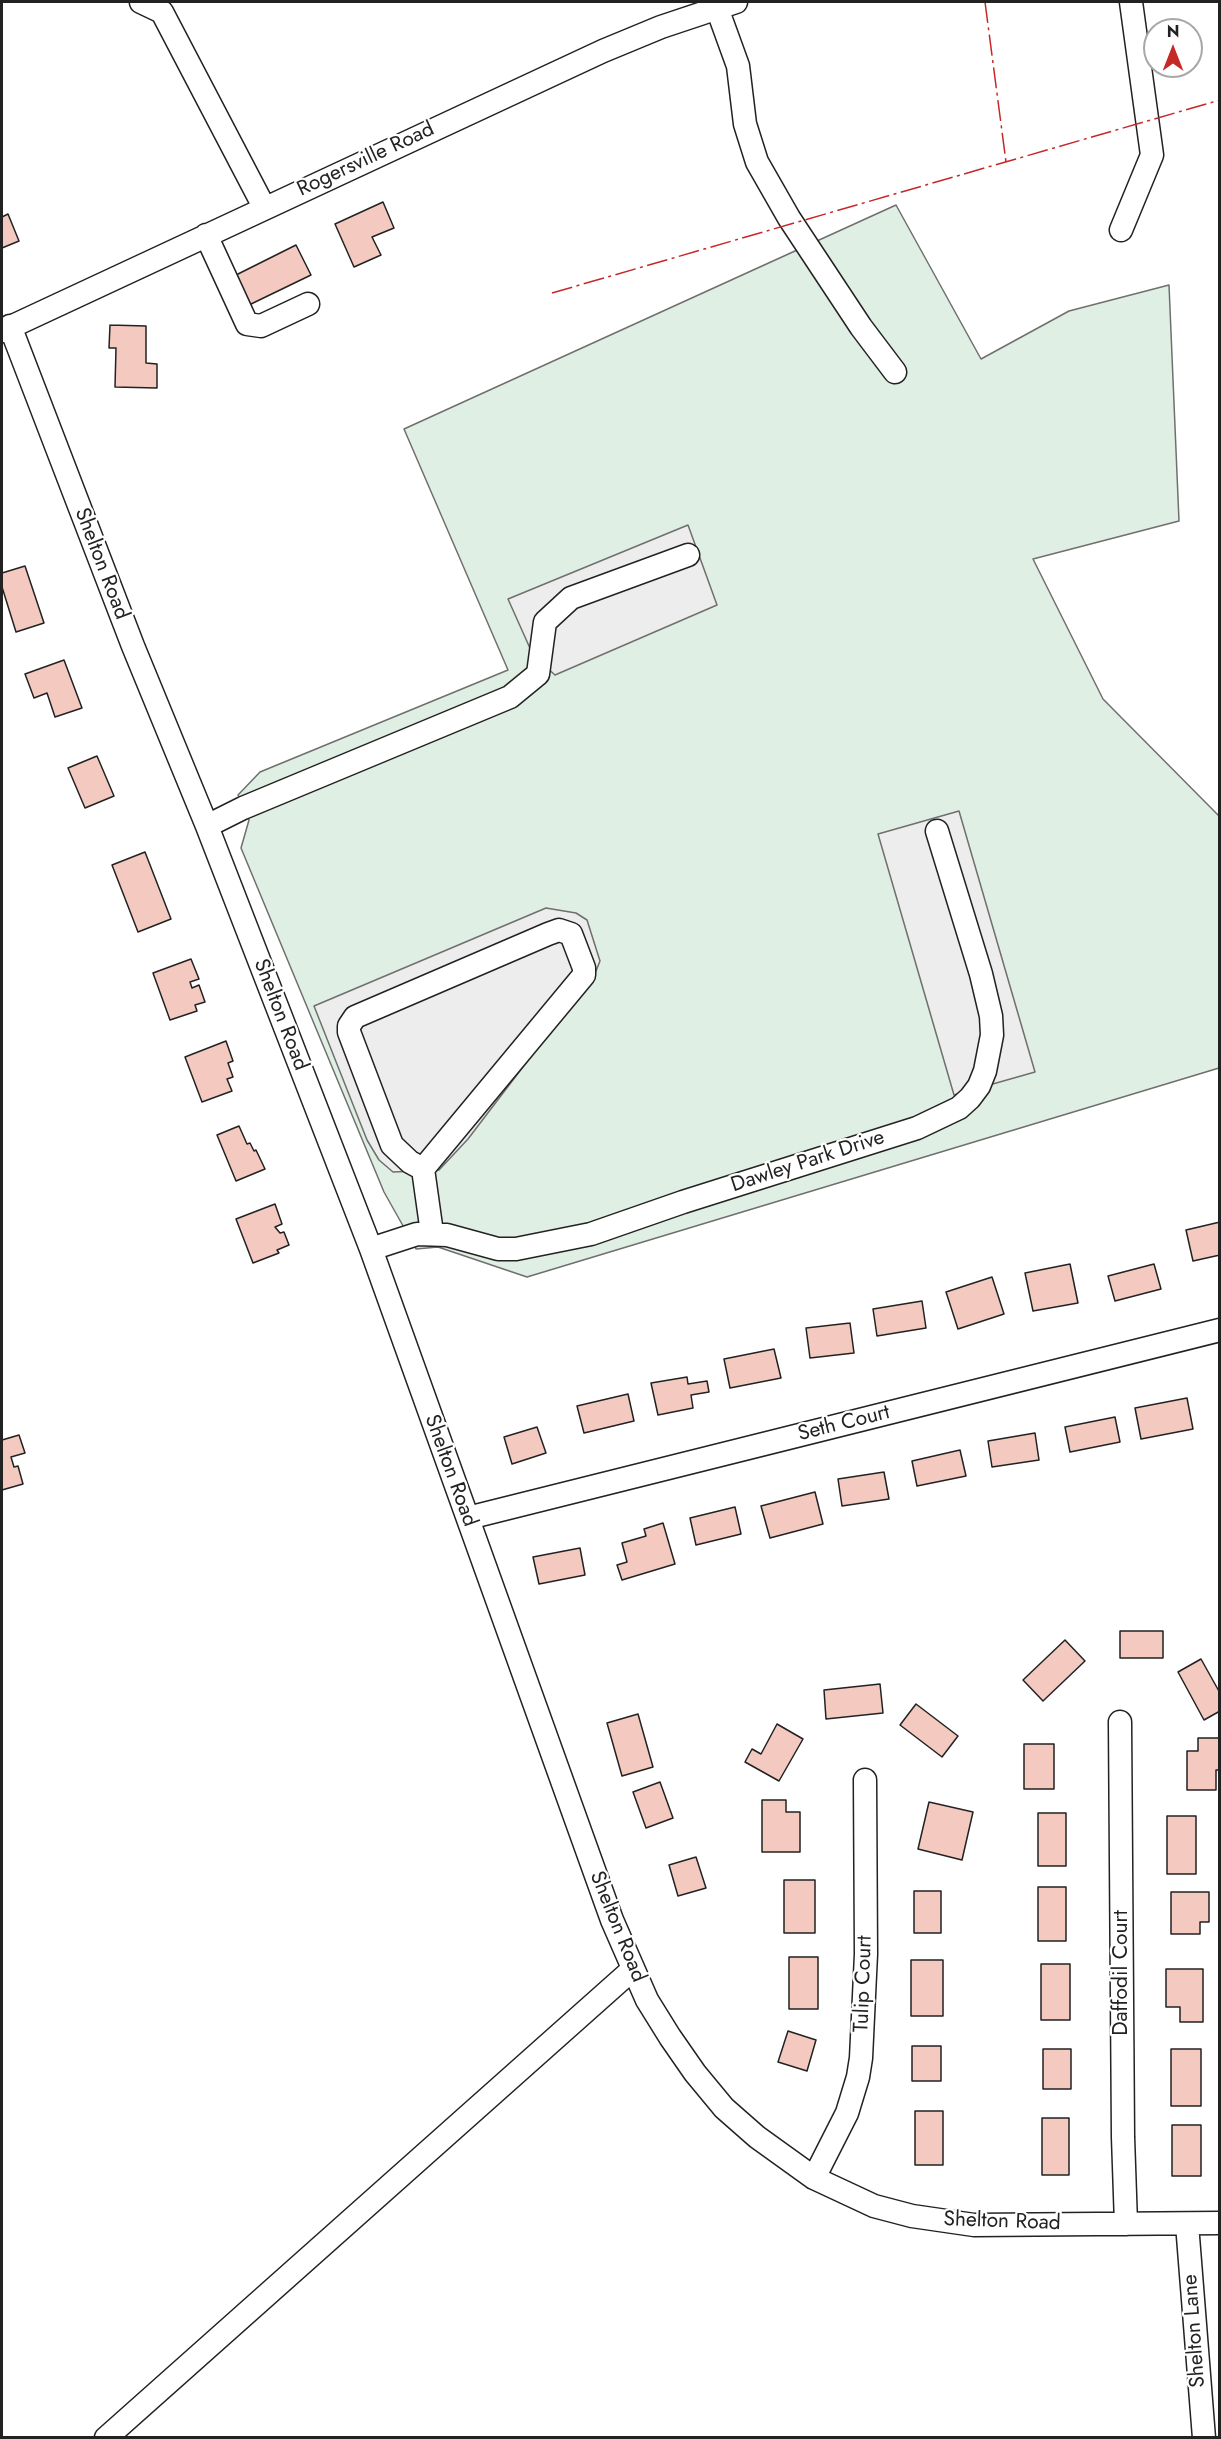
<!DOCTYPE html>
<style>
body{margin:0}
#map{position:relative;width:1221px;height:2439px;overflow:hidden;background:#fff;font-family:Jost,sans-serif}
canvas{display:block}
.frame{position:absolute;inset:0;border:3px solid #222;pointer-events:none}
.north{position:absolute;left:1143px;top:18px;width:60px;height:60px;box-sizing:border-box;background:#fff;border:2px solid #a7a7a7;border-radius:50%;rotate:0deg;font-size:16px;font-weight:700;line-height:24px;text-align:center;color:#222}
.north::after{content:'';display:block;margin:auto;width:21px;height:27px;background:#c62828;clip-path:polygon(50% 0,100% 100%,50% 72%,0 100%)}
</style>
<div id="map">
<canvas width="1221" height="2439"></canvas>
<div class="frame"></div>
<div class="north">N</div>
</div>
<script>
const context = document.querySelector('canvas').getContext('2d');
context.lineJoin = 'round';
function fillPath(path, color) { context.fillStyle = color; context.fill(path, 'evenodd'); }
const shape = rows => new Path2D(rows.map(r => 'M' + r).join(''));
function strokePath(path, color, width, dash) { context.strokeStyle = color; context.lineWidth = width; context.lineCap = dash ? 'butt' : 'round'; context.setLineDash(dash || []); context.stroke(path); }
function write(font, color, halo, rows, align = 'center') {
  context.font = font + ' Jost,sans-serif'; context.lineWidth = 4.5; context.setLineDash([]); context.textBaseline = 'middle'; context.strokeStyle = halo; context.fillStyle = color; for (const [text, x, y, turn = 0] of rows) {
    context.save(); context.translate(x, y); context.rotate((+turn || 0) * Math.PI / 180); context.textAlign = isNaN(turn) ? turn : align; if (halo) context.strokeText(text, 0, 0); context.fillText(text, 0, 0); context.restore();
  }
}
const green = shape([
 [896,205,981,359,1069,311,1169,285,1179,521,1033,559,1103,699,1219,816,1219,1068,527,1277,438,1247,416,1249,384,1192,241,848,249,820,238,795,260,772,508,670,404,429,896,205]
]);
const parking = shape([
 [688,525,717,605,555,675,533,655,508,599,688,525],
 [959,811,1035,1072,954,1095,878,834,959,811],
 [546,908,576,913,587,920,600,961,596,971,468,1139,439,1170,393,1172,379,1160,367,1140,314,1006,546,908]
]);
const building = shape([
 [383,202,394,228,372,237,381,255,354,267,335,224,383,202],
 [8,214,19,241,2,248,2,217,8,214],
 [296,245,311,275,249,305,234,276,296,245],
 [110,325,146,326,146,363,157,364,157,388,115,387,116,348,109,348,110,325],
 [25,566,44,623,16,632,2,587,2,573,25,566],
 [64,660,82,708,55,717,47,693,34,698,25,674,64,660],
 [97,756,114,796,85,808,68,768,97,756],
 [145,852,171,919,138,932,112,865,145,852],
 [191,959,199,979,190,982,192,988,199,985,205,1002,195,1005,197,1011,170,1020,153,973,191,959],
 [226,1041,233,1061,228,1063,233,1077,227,1079,232,1091,202,1102,185,1057,226,1041],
 [239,1126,247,1144,250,1143,254,1151,256,1150,265,1169,236,1181,217,1135,239,1126],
 [275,1204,282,1224,275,1227,280,1233,284,1232,289,1245,277,1250,279,1253,253,1263,236,1219,275,1204],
 [1220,1222,1220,1255,1193,1261,1186,1230,1220,1222],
 [1070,1264,1078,1303,1033,1311,1025,1273,1070,1264],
 [1154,1264,1161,1289,1115,1301,1108,1276,1154,1264],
 [992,1277,1004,1314,958,1329,946,1292,992,1277],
 [922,1301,926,1328,877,1336,873,1309,922,1301],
 [850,1323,854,1353,810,1358,806,1328,850,1323],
 [774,1349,781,1378,730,1388,724,1359,774,1349],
 [687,1377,688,1384,707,1381,709,1392,691,1395,693,1408,658,1415,651,1383,687,1377],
 [628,1394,634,1421,584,1433,577,1406,628,1394],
 [1187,1398,1193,1429,1141,1439,1135,1408,1187,1398],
 [1115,1417,1120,1442,1070,1452,1065,1427,1115,1417],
 [537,1427,546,1453,512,1464,504,1437,537,1427],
 [1035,1433,1039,1460,992,1467,988,1441,1035,1433],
 [19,1435,25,1453,11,1457,14,1467,18,1466,23,1484,2,1490,2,1440,19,1435],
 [960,1450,966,1476,917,1486,912,1461,960,1450],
 [884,1472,889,1499,842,1506,838,1479,884,1472],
 [815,1492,823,1524,770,1538,761,1506,815,1492],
 [735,1507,741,1534,696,1545,690,1518,735,1507],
 [663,1523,675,1564,622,1580,617,1565,627,1562,622,1543,646,1536,644,1529,663,1523],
 [580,1548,585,1575,539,1584,533,1557,580,1548],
 [1120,1631,1163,1631,1163,1658,1120,1658,1120,1631],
 [1065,1640,1085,1661,1043,1701,1023,1680,1065,1640],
 [1201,1659,1220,1693,1220,1711,1204,1720,1178,1672,1201,1659],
 [880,1684,883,1713,826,1719,824,1690,880,1684],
 [916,1704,958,1736,942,1757,900,1725,916,1704],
 [638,1714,653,1767,622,1776,607,1723,638,1714],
 [777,1724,803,1739,779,1781,745,1762,752,1749,761,1754,777,1724],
 [1198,1738,1220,1738,1220,1770,1216,1770,1216,1790,1187,1790,1187,1751,1198,1751,1198,1738],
 [1024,1744,1054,1744,1054,1789,1024,1789,1024,1744],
 [660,1782,673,1818,646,1828,633,1792,660,1782],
 [762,1800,786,1800,786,1812,800,1812,800,1852,762,1852,762,1800],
 [929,1802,973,1812,962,1860,918,1849,929,1802],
 [1038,1813,1066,1813,1066,1866,1038,1866,1038,1813],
 [1167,1816,1196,1816,1196,1874,1167,1874,1167,1816],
 [696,1857,706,1888,678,1896,669,1865,696,1857],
 [784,1880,815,1880,815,1933,784,1933,784,1880],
 [1038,1887,1066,1887,1066,1941,1038,1941,1038,1887],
 [914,1891,941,1891,941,1933,914,1933,914,1891],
 [1171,1892,1209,1892,1209,1922,1200,1922,1200,1934,1171,1934,1171,1892],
 [789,1957,818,1957,818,2009,789,2009,789,1957],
 [911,1960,943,1960,943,2016,911,2016,911,1960],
 [1041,1964,1070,1964,1070,2020,1041,2020,1041,1964],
 [1166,1969,1203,1969,1203,2022,1180,2022,1180,2007,1166,2007,1166,1969],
 [788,2031,816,2040,807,2071,778,2062,788,2031],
 [912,2046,941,2046,941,2081,912,2081,912,2046],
 [1043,2049,1071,2049,1071,2089,1043,2089,1043,2049],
 [1171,2049,1201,2049,1201,2106,1171,2106,1171,2049],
 [915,2111,943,2111,943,2165,915,2165,915,2111],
 [1042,2118,1069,2118,1069,2175,1042,2175,1042,2118],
 [1172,2125,1201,2125,1201,2176,1172,2176,1172,2125]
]);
const minor = shape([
 [141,2,162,12,264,207],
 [717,8,738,66,745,124,757,162,789,218,861,327,895,372],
 [1121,230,1152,155,1131,2],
 [206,235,247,324,261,326,308,304],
 [10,326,133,646,207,826,371,1249,612,1920,647,2000,670,2037,695,2073,724,2108,757,2137,814,2178,874,2206,912,2216,974,2225,1220,2223],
 [2,331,603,51,661,27,736,2],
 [207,826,243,808,510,697,538,674,545,622,571,598,688,555],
 [423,1169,584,975,584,968,571,934,559,930,548,934,355,1017,349,1026,349,1032,392,1145,410,1162,423,1169,432,1233],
 [371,1249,417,1234,447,1235,498,1249,516,1249,591,1234,683,1202,917,1128,959,1108,970,1098,979,1086,985,1071,992,1035,991,1016,981,974,937,831],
 [468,1518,1220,1330],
 [1120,1722,1123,2137,1126,2224],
 [814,2178,847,2113,858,2077,861,2058,866,1954,865,1780],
 [1187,2224,1204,2438],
 [106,2438,633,1969]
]);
const power = shape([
 [985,2,1006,162],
 [552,293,1220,100]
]);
const streetNames = [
 ["Rogersville Road",366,160,-25],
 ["Shelton Road",101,564,69],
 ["Shelton Road",280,1015,69],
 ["Dawley Park Drive",808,1162,-18],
 ["Seth Court",844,1424,-14],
 ["Shelton Road",450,1471,70],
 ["Shelton Road",617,1927,68],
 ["Daffodil Court",1122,1973,-90],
 ["Tulip Court",864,1984,-88],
 ["Shelton Road",1002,2222,2],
 ["Shelton Lane",1195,2331,-94]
];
fillPath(green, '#e0efe3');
strokePath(green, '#6f6f6f', 1.5);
fillPath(parking, '#ededed');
strokePath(parking, '#6f6f6f', 1.5);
fillPath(building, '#f3c9c0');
strokePath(building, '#222', 1.5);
strokePath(minor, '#222', 25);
strokePath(minor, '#fff', 22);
strokePath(power, '#c62828', 1.5, [21, 4.5, 3, 4.5]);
write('21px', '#222', '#fff', streetNames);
</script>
